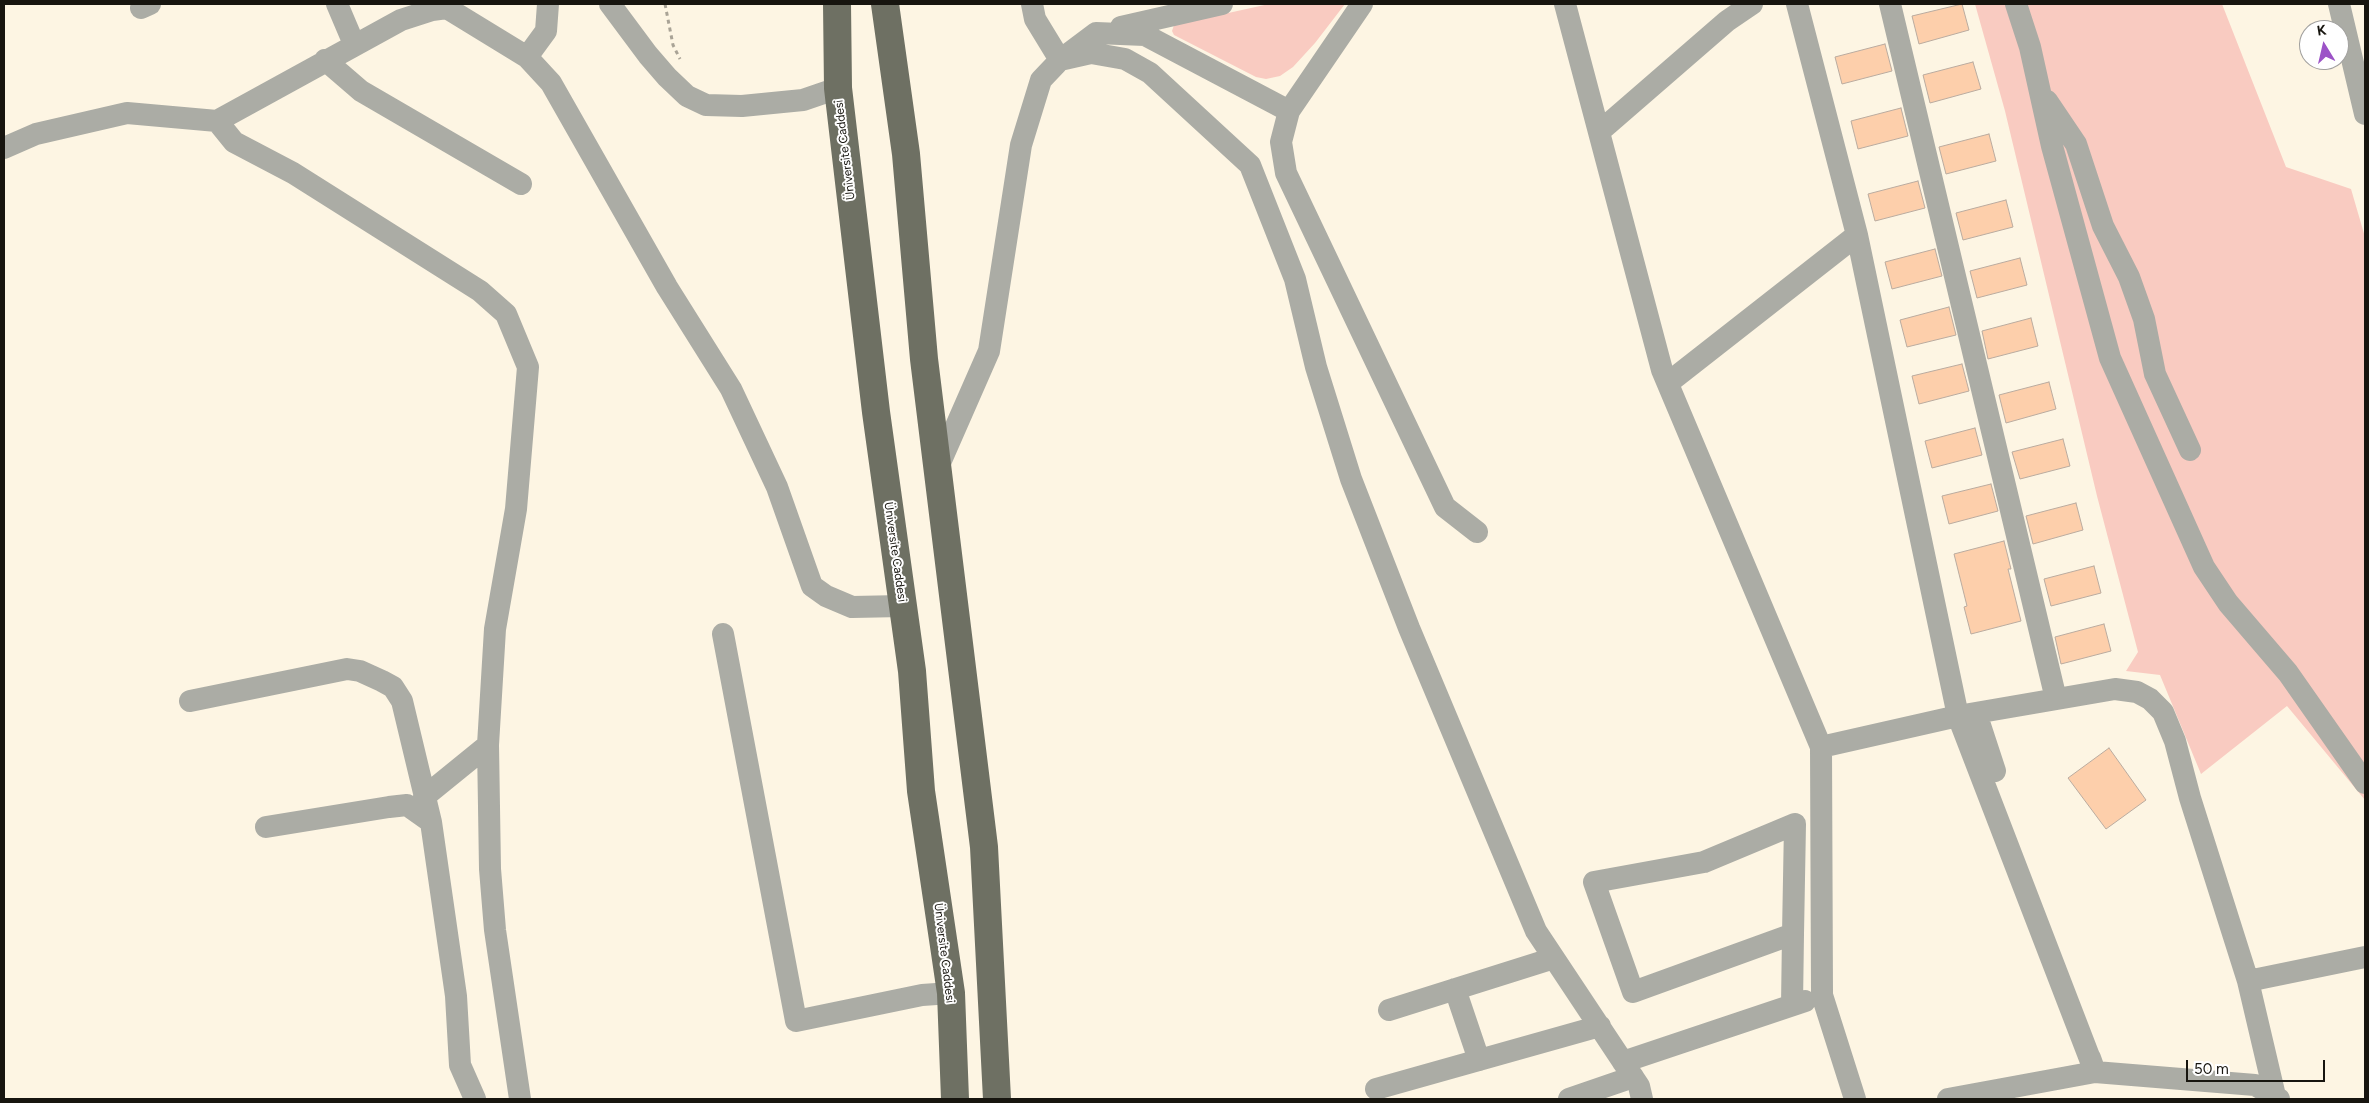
<!DOCTYPE html>
<meta charset="utf-8">
<style>
body{margin:0}
#map{position:relative;width:2369px;height:1103px;overflow:hidden;background:#fdf5e3;font-family:Figtree,sans-serif}
canvas{display:block}
.frame{position:absolute;inset:0;border:5px solid #17150f;pointer-events:none}
.north{position:absolute;left:2299px;top:20px;width:50px;height:50px;box-sizing:border-box;background:#fff;border:1px solid #a2a19f;border-radius:50%;rotate:351deg;font-size:14px;font-weight:700;line-height:20px;text-align:center;color:#17150f}
.north::after{content:'';display:block;margin:auto;width:18px;height:22px;background:#9c53c7;clip-path:polygon(50% 0,100% 100%,50% 72%,0 100%)}
.scale{position:absolute;left:2186px;top:1060px;width:139px;height:22px;box-sizing:border-box;border:2px solid #17150f;border-top:0;padding-left:6px;font-size:15px;line-height:18px;white-space:nowrap;color:#17150f;-webkit-text-stroke:4px #fff;paint-order:stroke}
</style>
<div id="map">
<canvas width="2369" height="1103"></canvas>
<div class="frame"></div>
<div class="north">K</div>
<div class="scale">50 m</div>
</div>
<script>
const context = document.querySelector('canvas').getContext('2d');
context.lineJoin = 'round';
function fillPath(path, color) { context.fillStyle = color; context.fill(path, 'evenodd'); }
const shape = rows => new Path2D(rows.map(r => 'M' + r).join(''));
function strokePath(path, color, width, dash) { context.strokeStyle = color; context.lineWidth = width; context.lineCap = dash ? 'butt' : 'round'; context.setLineDash(dash || []); context.stroke(path); }
function write(font, color, halo, rows, align = 'center') {
  context.font = font + ' Figtree,sans-serif'; context.lineWidth = 4; context.setLineDash([]); context.textBaseline = 'middle'; context.strokeStyle = halo; context.fillStyle = color; for (const [text, x, y, turn = 0] of rows) {
    context.save(); context.translate(x, y); context.rotate((+turn || 0) * Math.PI / 180); context.textAlign = isNaN(turn) ? turn : align; if (halo) context.strokeText(text, 0, 0); context.fillText(text, 0, 0); context.restore();
  }
}
const green = shape([
 [1269,4,1345,4,1315,43,1293,67,1280,76,1266,79,1256,77,1174,35,1172,31,1174,25],
 [1975,4,2222,4,2286,167,2351,189,2365,237,2365,800,2287,706,2201,774,2160,675,2126,671,2138,652,2097,496,2005,111]
]);
const building = shape([
 [1962,4,1969,30,1919,44,1912,16,1962,4],
 [1885,44,1892,71,1842,84,1835,57,1885,44],
 [1973,62,1981,89,1930,103,1923,75,1973,62],
 [1901,108,1908,136,1858,149,1851,121,1901,108],
 [1989,134,1996,161,1946,174,1939,147,1989,134],
 [1918,181,1925,208,1875,221,1868,194,1918,181],
 [2006,200,2013,227,1963,240,1956,213,2006,200],
 [1935,249,1942,276,1892,289,1885,262,1935,249],
 [2020,258,2027,285,1977,298,1970,271,2020,258],
 [1949,307,1956,335,1907,347,1900,320,1949,307],
 [2031,318,2038,346,1988,359,1982,331,2031,318],
 [1962,364,1969,391,1919,404,1912,376,1962,364],
 [2049,382,2056,409,2006,423,1999,395,2049,382],
 [1975,428,1982,455,1932,468,1925,441,1975,428],
 [2063,439,2070,466,2020,479,2012,452,2063,439],
 [1991,484,1998,511,1949,524,1942,496,1991,484],
 [2076,503,2083,530,2033,544,2026,516,2076,503],
 [2004,541,2011,569,2008,569,2021,621,1971,634,1964,607,1967,606,1954,554,2004,541],
 [2094,566,2101,593,2051,606,2044,579,2094,566],
 [2104,624,2111,651,2061,664,2055,637,2104,624],
 [2109,748,2146,800,2106,829,2068,778,2109,748]
]);
const path = shape([
 [665,4,673,45,680,59]
]);
const minor = shape([
 [337,4,354,44],
 [610,4,648,55,667,77,687,96,706,105,742,106,803,100,838,88],
 [1032,4,1035,19,1060,60,1091,53,1125,59,1150,73,1250,165,1295,279,1316,367,1351,479,1409,628,1536,931,1633,1077,1639,1086,1642,1099],
 [1565,4,1662,370,1821,747],
 [1797,4,1857,235,1958,716,1821,747,1822,995,1855,1099],
 [1890,4,2056,699],
 [2016,4,2030,47,2052,146,2110,358,2164,478,2204,567,2228,603,2288,673,2365,783],
 [2339,4,2365,114],
 [141,8,150,4],
 [1121,27,1222,4],
 [527,57,546,31,548,4],
 [325,60,361,91,521,184],
 [2047,101,2076,144,2103,226,2129,277,2144,319,2155,374,2190,450],
 [1289,111,1281,142,1286,173,1445,507,1477,532],
 [217,121,234,142,293,173,480,291,506,314,528,367,516,509,495,629,488,745,490,869,495,930,520,1099],
 [1599,132,1727,21,1752,4],
 [4,148,36,134,127,113,217,121,401,20,432,10,447,8,527,57,551,83,667,287,731,389,777,487,812,586,826,596,852,607,902,606],
 [1668,383,1857,235],
 [939,465,989,351,1021,145,1041,80,1060,60,1096,33,1145,35,1289,111,1362,4],
 [723,634,796,1021,922,995,951,993],
 [190,701,347,669,360,671,382,681,393,687,402,701,431,822],
 [1976,713,1995,771],
 [424,797,488,745],
 [266,827,389,807,407,805,431,822,456,996,460,1065,475,1099],
 [2248,981,2275,1096],
 [1455,989,1479,1060],
 [1792,1005,1793,934,1795,824,1704,862,1594,882,1633,992,1793,934],
 [1389,1010,1554,958],
 [1623,1062,1805,1001],
 [1376,1089,1600,1026],
 [1569,1099,1633,1077],
 [1948,1099,2095,1072,2090,1058],
 [2279,1099,2255,1085,2095,1072,1958,716,2115,689,2137,692,2150,699,2163,712,2175,741,2190,798,2248,981,2365,957]
]);
const major = shape([
 [837,4,838,88,876,412,912,671,921,791,951,993,955,1099],
 [885,4,906,154,924,359,984,847,997,1099]
]);
const streetNames = [
 ["Üniversite Caddesi",845,150,-97],
 ["Üniversite Caddesi",895,552,82],
 ["Üniversite Caddesi",944,953,83]
];
fillPath(green, '#f9cbc1');
fillPath(building, '#fdcfab');
strokePath(building, '#baab9f', 1);
strokePath(path, '#a9a396', 3, [4, 4]);
strokePath(minor, '#abaca5', 22);
strokePath(major, '#6e7063', 28);
write('12px', '#17150f', '#fff', streetNames);
</script>
